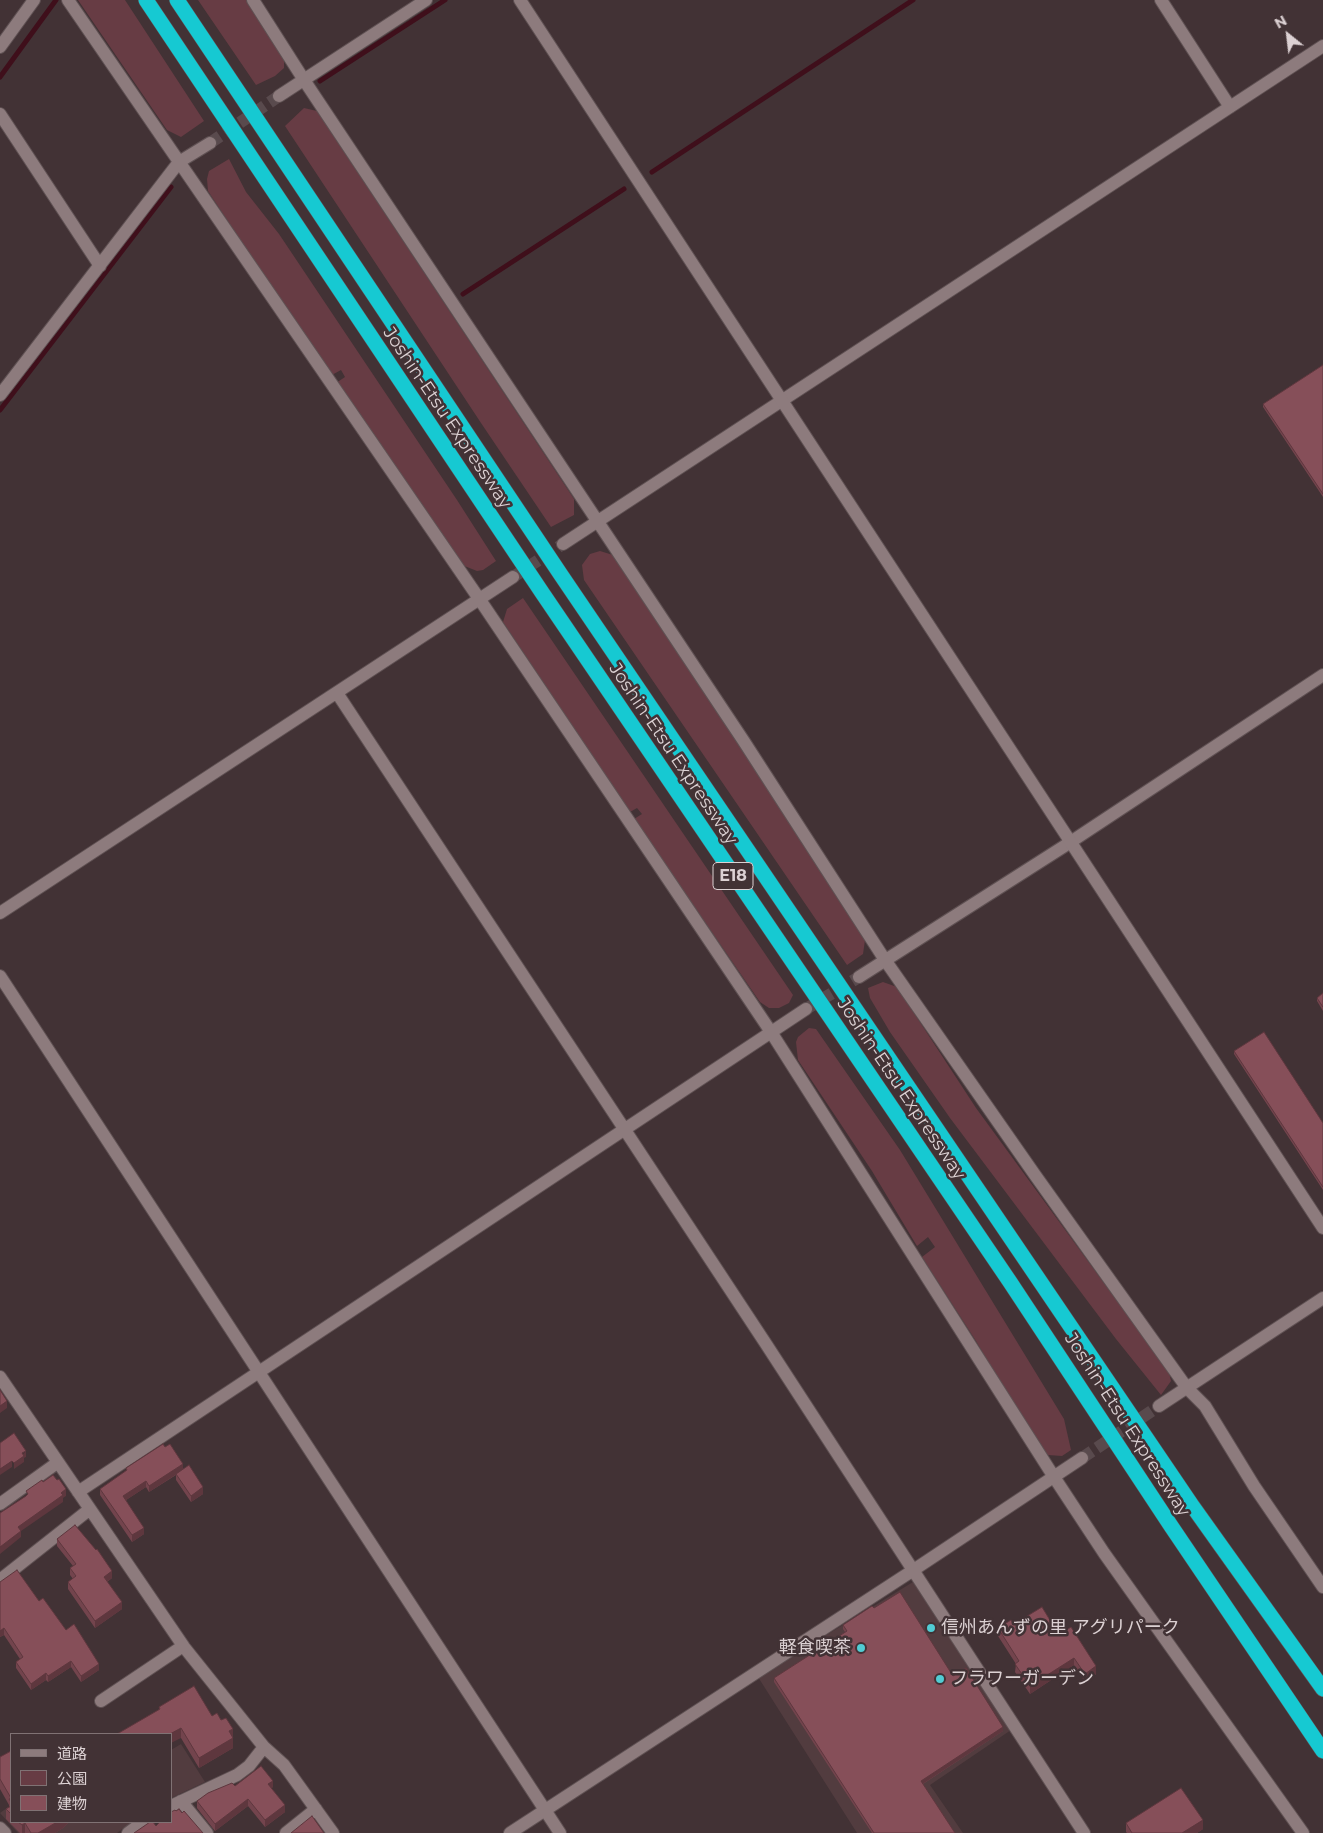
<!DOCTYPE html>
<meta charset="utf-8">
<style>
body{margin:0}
#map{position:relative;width:1323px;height:1833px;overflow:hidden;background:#423235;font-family:Montserrat,"Noto Sans JP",sans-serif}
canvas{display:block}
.legend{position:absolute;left:10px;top:1733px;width:162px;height:90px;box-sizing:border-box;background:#423235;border:1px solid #807274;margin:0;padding:6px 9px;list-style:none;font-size:15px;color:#dcd1d3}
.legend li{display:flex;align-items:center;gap:10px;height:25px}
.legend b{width:25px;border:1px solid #807274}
.north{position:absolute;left:1263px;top:10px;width:50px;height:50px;-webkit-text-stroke:4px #423235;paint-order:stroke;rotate:331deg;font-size:14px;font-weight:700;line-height:20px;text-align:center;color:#dcd1d3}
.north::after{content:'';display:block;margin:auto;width:18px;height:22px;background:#dcd1d3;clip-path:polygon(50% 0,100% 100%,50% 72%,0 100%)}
</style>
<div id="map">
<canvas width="1323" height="1833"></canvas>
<ul class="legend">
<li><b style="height:6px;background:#8d7b7d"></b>道路</li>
<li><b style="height:14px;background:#673c44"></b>公園</li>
<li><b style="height:14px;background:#864f59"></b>建物</li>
</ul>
<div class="north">N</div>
</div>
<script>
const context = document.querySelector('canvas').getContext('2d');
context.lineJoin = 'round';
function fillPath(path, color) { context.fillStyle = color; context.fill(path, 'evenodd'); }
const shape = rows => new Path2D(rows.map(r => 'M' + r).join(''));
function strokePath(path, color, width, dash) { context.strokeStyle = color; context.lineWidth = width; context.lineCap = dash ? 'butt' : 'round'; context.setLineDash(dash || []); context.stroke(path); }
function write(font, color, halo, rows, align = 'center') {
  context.font = font + ' Montserrat,"Noto Sans JP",sans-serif'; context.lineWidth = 5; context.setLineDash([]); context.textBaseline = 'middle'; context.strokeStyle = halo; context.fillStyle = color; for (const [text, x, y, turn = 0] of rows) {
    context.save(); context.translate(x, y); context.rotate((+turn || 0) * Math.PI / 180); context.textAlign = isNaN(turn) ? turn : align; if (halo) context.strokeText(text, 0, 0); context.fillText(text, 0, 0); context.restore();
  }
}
const built = shape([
 [913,1582,1011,1730,930,1785,963,1833,857,1833,758,1677],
 [181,1744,205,1782,171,1798,171,1750],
 [11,1805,11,1822,132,1822,117,1833,18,1833,0,1813]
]);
const green = shape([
 [78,0,125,0,204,121,181,137,167,130],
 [198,0,248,0,284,58,284,68,275,76,256,85],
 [304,108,317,111,574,499,574,515,551,527,481,423,285,126],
 [229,159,246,192,279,234,457,500,496,561,483,570,477,571,462,565,336,383,345,377,341,370,330,376,208,191,207,179,209,171],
 [600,551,613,555,745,754,865,940,863,954,847,965,584,580,582,565,590,554],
 [523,598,793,995,789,1003,779,1008,769,1008,760,1002,634,819,642,814,637,808,630,812,503,622,507,609],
 [883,982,897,987,976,1108,1169,1372,1171,1381,1161,1395,1116,1339,950,1118,890,1032,870,998,868,988],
 [809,1028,816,1029,900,1150,1064,1419,1071,1450,1062,1456,1048,1455,1037,1446,976,1341,922,1257,935,1247,928,1237,917,1246,872,1171,798,1060,796,1042,798,1037]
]);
const stream = shape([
 [0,77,56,0],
 [320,81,445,0],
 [652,172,913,0],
 [463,294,624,189],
 [0,410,171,187]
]);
const minorTunnel = shape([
 [210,143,279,96],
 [513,577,563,544],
 [806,1009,859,977],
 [1082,1458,1159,1406]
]);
const minor = shape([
 [68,0,480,600,771,1032,1054,1477,1104,1553,1303,1833],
 [253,0,304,80,743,740,885,960,1035,1175,1187,1388,1205,1406,1254,1486,1323,1587],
 [1161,0,1230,107],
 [0,47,34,0],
 [279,96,426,0],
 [0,114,100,266],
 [0,395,179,162,210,143],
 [563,544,1323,46],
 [337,693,766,1344,1084,1833],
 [0,913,513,577],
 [0,976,560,1833],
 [859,977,1063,847,1323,675],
 [0,1377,184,1647,264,1747,284,1765,333,1833],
 [1159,1406,1323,1298],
 [78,1492,806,1009],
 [0,1504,57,1463],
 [0,1580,90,1509],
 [101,1701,183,1646],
 [181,1801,207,1833],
 [171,1806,237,1775,249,1766,264,1747],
 [0,1828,5,1833],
 [128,1833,143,1822],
 [286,1833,316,1809],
 [510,1833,912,1571,1082,1458]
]);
const tertiary = shape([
 [520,0,1323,1228]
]);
const motorway = shape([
 [146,0,543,594,1010,1282,1171,1526,1323,1751],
 [177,0,561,575,1191,1504,1323,1689]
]);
const wall = shape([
 [1323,365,1323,497,1263,407,1263,404],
 [1323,993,1323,1011,1317,1001,1317,998],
 [1234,1051,1323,1123,1323,1190,1234,1054],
 [165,1447,203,1494,191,1502,176,1480,176,1475,149,1492,146,1487,126,1500,144,1534,132,1542,100,1495,100,1489,126,1471,126,1468],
 [57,1539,112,1578,107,1582,122,1609,95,1628,68,1589,68,1582,73,1579,70,1575,70,1568,73,1566,57,1546],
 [0,1582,39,1601,66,1630,99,1670,81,1682,71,1667,48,1682,46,1680,31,1690,16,1668,16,1662,20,1659,4,1635,0,1637],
 [874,1608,953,1676,1003,1731,923,1784,955,1833,872,1833,774,1682,774,1678,845,1632,843,1629,843,1625],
 [1014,1624,1059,1635,1096,1674,1085,1682,1074,1665,1030,1694,1015,1672,1016,1664,998,1636,998,1628],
 [159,1707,212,1716,221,1720,233,1729,233,1748,199,1768,181,1738,159,1710],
 [11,1751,11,1822,69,1822,63,1828,55,1833,20,1833,6,1819,6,1809,9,1807,9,1805,0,1789,0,1757],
 [235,1786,273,1787,271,1788,285,1812,265,1827,248,1806,215,1831,197,1808,197,1801],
 [1126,1823,1203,1829,1197,1833,1127,1833,1126,1832]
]);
const shadedWall = shape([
 [7,1401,7,1408,0,1413,0,1406],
 [26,1451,26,1457,24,1458,24,1462,14,1469,14,1463],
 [12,1461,12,1467,0,1475,0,1469],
 [183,1464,183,1470,149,1492,149,1486],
 [146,1481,146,1487,123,1502,123,1496],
 [203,1487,203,1494,191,1502,191,1496],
 [66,1489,66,1496,63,1498,63,1502,21,1531,21,1537,0,1554,0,1547,18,1527],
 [144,1528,144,1534,132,1542,132,1535],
 [112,1571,112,1578,104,1584,104,1577],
 [122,1602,122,1609,95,1628,95,1621],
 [4,1628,4,1635,0,1637,0,1631],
 [1074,1658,1074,1665,1030,1694,1030,1686],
 [71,1661,71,1667,48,1682,48,1676],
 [99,1664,99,1670,81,1682,81,1676],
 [1096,1666,1096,1674,1085,1682,1085,1674],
 [46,1673,46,1680,31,1690,31,1684],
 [1003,1727,1003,1731,921,1785,921,1781],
 [181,1728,181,1738,171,1743,171,1734,170,1734],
 [233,1729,233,1748,199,1768,199,1758,229,1731],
 [273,1781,273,1787,268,1791,268,1784],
 [248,1799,248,1806,215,1831,215,1824],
 [285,1805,285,1812,265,1827,265,1820],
 [1203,1820,1203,1829,1197,1833,1182,1833],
 [57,1822,69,1822,63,1828,55,1833,38,1833],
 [25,1823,25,1833,22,1833,22,1825]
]);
const building = shape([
 [1323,365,1323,494,1263,404,1323,365],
 [1323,993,1323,1007,1317,998,1323,993],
 [1264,1032,1323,1123,1323,1187,1234,1051,1264,1032],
 [0,1390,7,1401,0,1406,0,1390],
 [14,1433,26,1451,22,1453,24,1456,14,1463,12,1461,0,1469,0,1443,14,1433],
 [163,1444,165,1447,170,1444,183,1464,149,1486,146,1481,123,1496,144,1528,132,1535,100,1489,127,1470,126,1468,163,1444],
 [189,1465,203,1487,191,1496,176,1474,189,1465],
 [53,1475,57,1480,59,1479,66,1489,61,1493,63,1495,18,1527,21,1531,0,1547,0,1513,26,1496,28,1494,26,1491,42,1480,43,1482,53,1475],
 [75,1525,96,1550,97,1549,112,1571,104,1577,122,1602,95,1621,68,1582,76,1576,70,1568,76,1564,57,1539,75,1525],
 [17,1570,39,1601,43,1598,66,1630,74,1624,99,1664,81,1676,71,1661,48,1676,46,1673,31,1684,16,1662,23,1657,4,1628,0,1631,0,1582,17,1570],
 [900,1592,953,1676,966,1668,1003,1727,921,1781,955,1833,874,1833,774,1678,847,1631,843,1625,872,1606,874,1608,900,1592],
 [1042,1607,1059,1635,1071,1627,1096,1666,1085,1674,1074,1658,1030,1686,1015,1664,1019,1661,998,1628,1011,1620,1014,1624,1042,1607],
 [194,1686,212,1716,217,1713,221,1720,226,1718,233,1729,229,1731,233,1738,199,1758,181,1728,170,1734,117,1734,160,1709,159,1707,194,1686],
 [11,1751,11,1802,9,1799,11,1798,0,1779,0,1757,11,1751],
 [261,1766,273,1781,268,1784,285,1805,265,1820,248,1799,215,1824,197,1801,208,1793,232,1783,235,1786,261,1766],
 [1181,1788,1203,1820,1182,1833,1132,1833,1126,1823,1181,1788],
 [11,1806,11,1814,6,1809,11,1806],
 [179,1809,182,1813,184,1811,203,1833,134,1833,150,1822,153,1822,156,1826,160,1822,171,1822,171,1812,175,1810,176,1811,179,1809],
 [312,1816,324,1833,291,1833,312,1816],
 [18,1822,57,1822,38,1833,31,1833,25,1823,22,1825,18,1822]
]);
const markers = [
 [931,1628,5,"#51ccd4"],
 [861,1648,5,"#51ccd4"],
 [940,1679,5,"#51ccd4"]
];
const shields = [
 [733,876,40]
];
const shieldNames = [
 ["E18",733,876]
];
const streetNames = [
 ["Joshin-Etsu Expressway",447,418,56],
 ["Joshin-Etsu Expressway",673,754,56],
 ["Joshin-Etsu Expressway",901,1089,56],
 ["Joshin-Etsu Expressway",1127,1425,57]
];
const poiNames = [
 ["信州あんずの里 アグリパーク",941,1628],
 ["軽食喫茶",851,1648,"right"],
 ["フラワーガーデン",950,1679]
];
fillPath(built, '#523c3f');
fillPath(green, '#673c44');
strokePath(stream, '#3f0f1b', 5);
strokePath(minorTunnel, '#594a4d', 12, [12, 6]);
strokePath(minor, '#5f5153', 14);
strokePath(tertiary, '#5f5153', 14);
strokePath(motorway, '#5f5153', 16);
strokePath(minor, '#8d7b7d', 12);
strokePath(tertiary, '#8d7b7d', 12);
strokePath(motorway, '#16c9d2', 15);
fillPath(wall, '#73444d');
fillPath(shadedWall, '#5e373e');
fillPath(building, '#864f59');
strokePath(building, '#5e373e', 1);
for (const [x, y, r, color] of markers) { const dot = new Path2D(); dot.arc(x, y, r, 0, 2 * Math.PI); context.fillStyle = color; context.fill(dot); strokePath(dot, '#423235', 2); }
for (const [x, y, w] of shields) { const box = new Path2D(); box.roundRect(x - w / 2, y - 13.5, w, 27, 4); context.fillStyle = '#423235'; context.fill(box); strokePath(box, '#dcd1d3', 1); }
write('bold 16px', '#dcd1d3', null, shieldNames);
write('18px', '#dcd1d3', '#423235', streetNames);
write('18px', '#dcd1d3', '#423235', poiNames, 'left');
</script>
